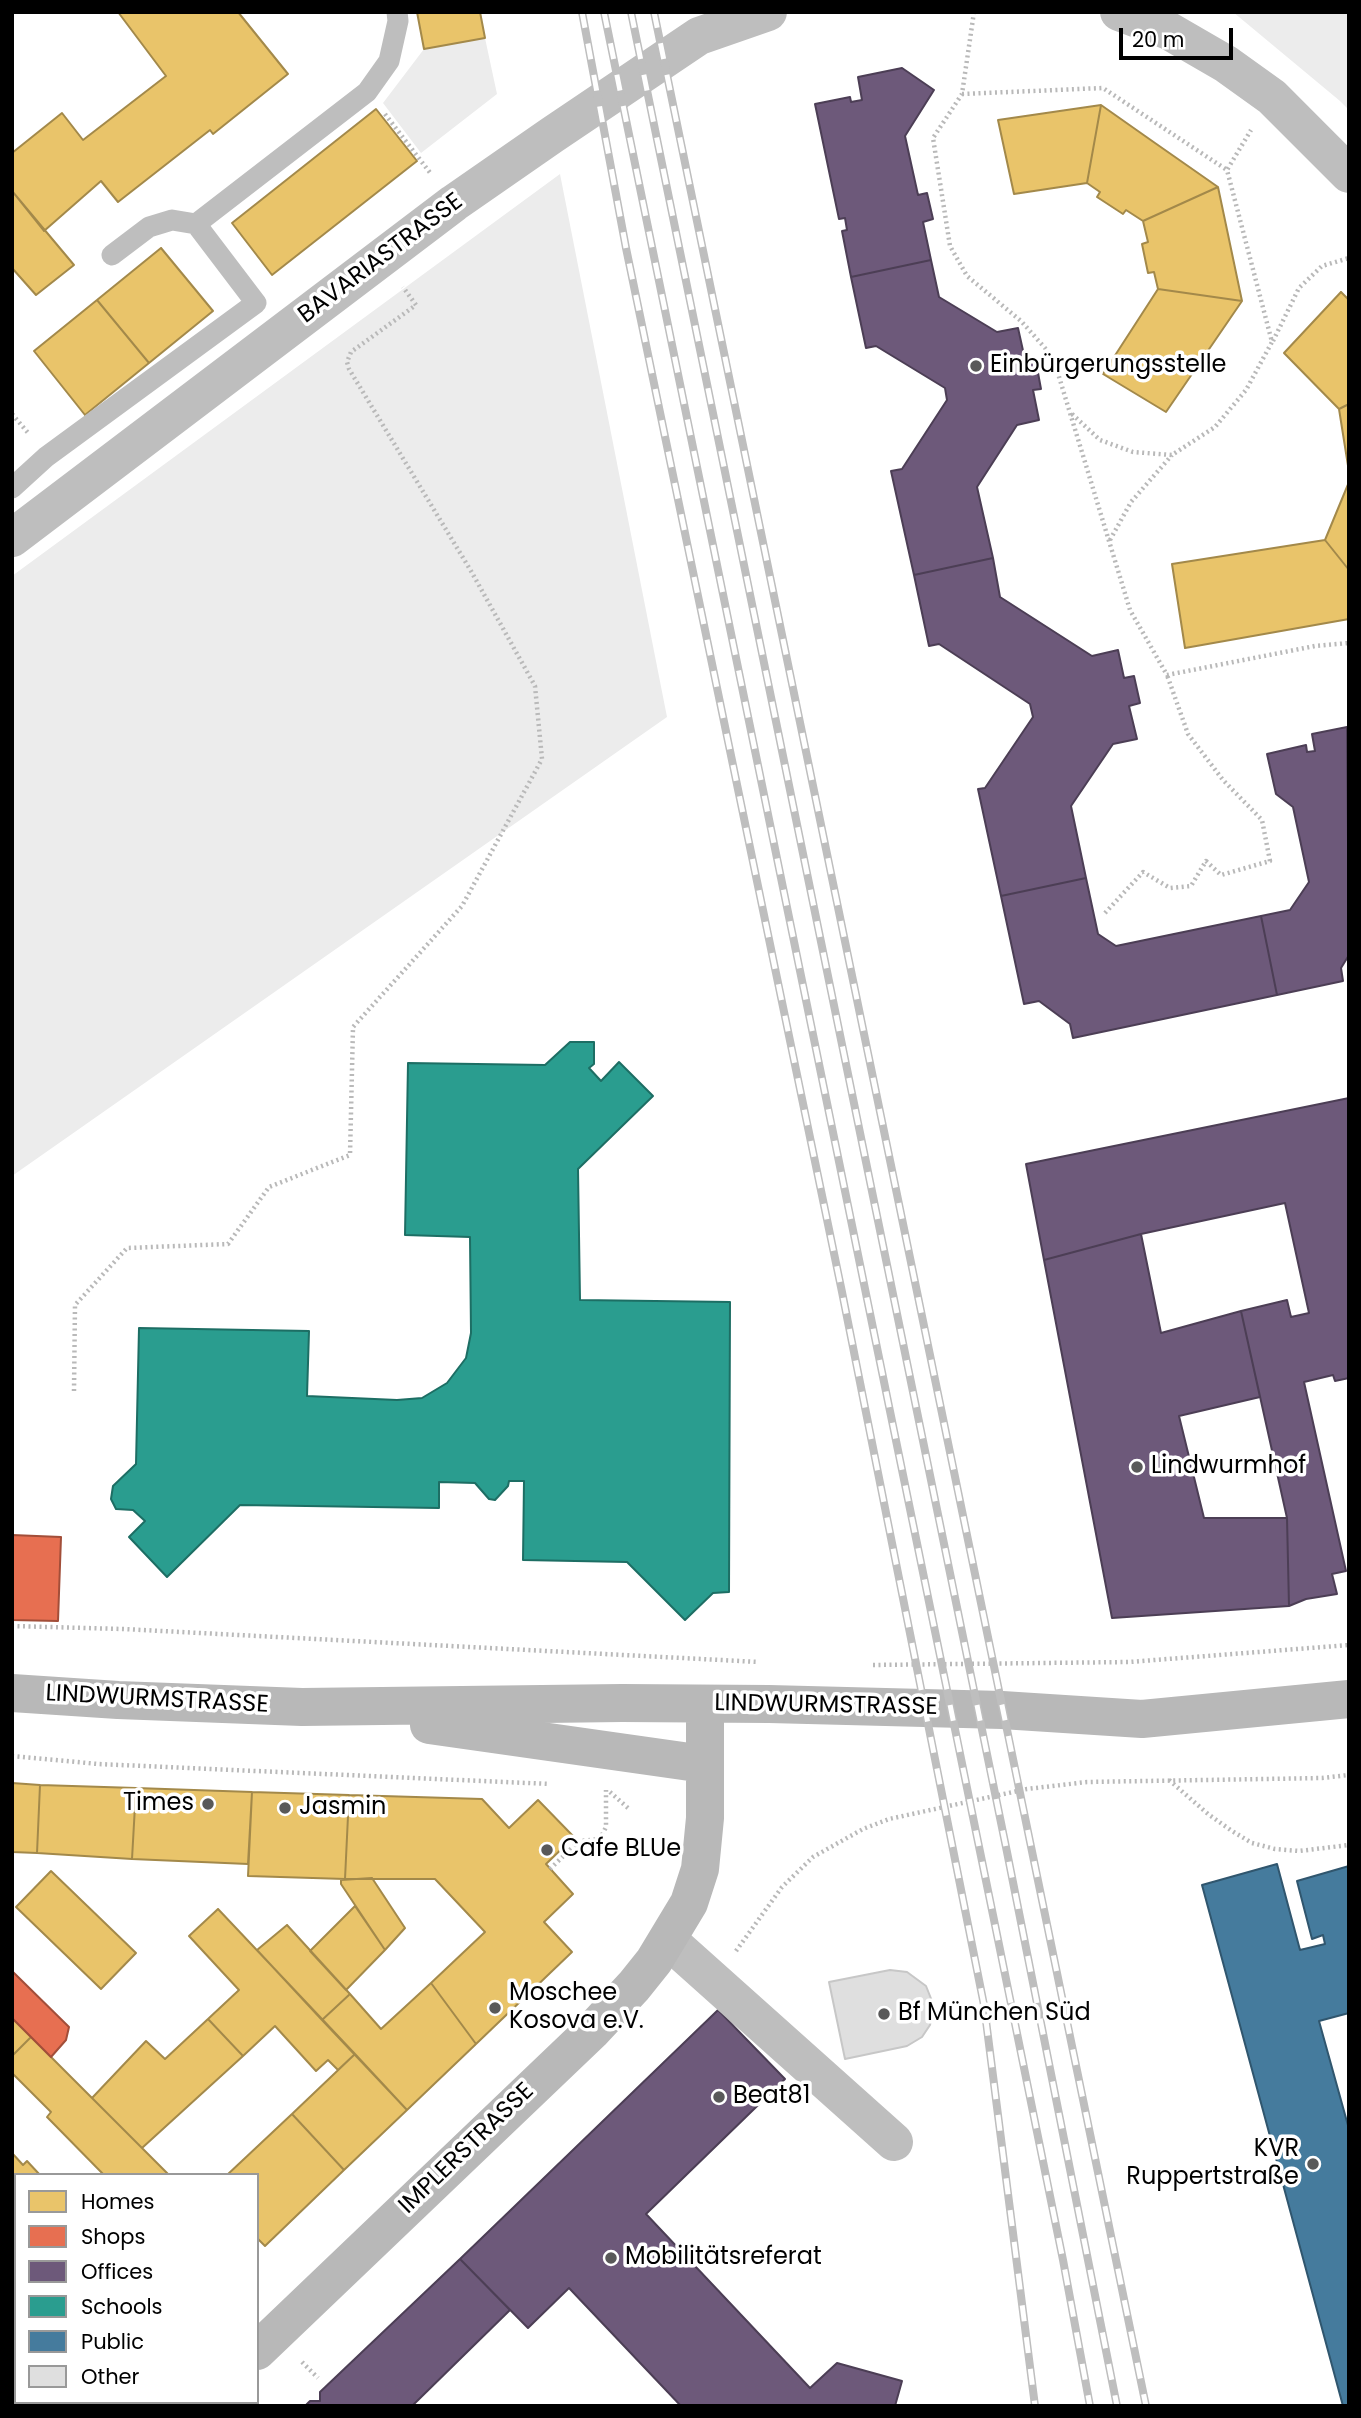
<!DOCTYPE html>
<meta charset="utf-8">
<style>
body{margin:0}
#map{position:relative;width:1361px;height:2418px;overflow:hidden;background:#fff;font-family:Poppins,sans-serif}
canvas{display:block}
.frame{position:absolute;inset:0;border:14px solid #000;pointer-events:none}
.legend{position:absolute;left:14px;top:2173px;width:245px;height:231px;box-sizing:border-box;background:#fff;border:2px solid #999;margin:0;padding:9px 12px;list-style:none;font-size:21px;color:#000}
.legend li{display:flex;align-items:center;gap:14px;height:35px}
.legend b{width:35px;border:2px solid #999}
.scale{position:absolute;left:1119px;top:28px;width:114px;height:32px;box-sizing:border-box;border:4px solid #000;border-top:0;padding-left:9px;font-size:21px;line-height:24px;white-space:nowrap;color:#000;-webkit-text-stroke:5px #fff;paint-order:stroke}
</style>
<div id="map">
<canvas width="1361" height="2418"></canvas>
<div class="frame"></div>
<ul class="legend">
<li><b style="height:19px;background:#e9c46a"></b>Homes</li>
<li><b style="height:19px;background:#e76f51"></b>Shops</li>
<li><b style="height:19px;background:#6d597a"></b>Offices</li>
<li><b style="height:19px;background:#2a9d8f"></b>Schools</li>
<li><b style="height:19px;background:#457b9d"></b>Public</li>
<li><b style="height:19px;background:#dfdfdf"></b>Other</li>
</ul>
<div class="scale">20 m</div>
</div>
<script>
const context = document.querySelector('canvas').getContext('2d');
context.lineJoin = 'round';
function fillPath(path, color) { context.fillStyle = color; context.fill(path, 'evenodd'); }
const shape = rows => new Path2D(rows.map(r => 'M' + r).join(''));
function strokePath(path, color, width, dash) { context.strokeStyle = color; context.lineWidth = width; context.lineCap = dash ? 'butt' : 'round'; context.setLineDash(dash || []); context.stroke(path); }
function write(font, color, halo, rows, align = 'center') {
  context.font = font + ' Poppins,sans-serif'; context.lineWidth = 7; context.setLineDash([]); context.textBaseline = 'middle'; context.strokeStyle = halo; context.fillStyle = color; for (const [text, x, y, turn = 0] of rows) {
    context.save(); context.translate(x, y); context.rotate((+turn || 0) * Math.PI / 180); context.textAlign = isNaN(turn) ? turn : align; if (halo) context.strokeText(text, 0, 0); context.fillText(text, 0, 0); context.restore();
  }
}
const green = shape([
 [1233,12,1349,12,1349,110,1340,101],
 [485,38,497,94,421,153,383,103,424,49],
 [560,174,667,717,12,1176,12,576]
]);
const homes = shape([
 [118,12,238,12,288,74,213,134,210,130,118,202,101,181,44,231,12,191,12,153,62,113,83,140,166,76,118,12],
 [417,12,480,12,485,38,424,49,417,12],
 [1101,105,1087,183,1014,194,998,120,1101,105],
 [1101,105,1155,143,1218,187,1143,221,1126,210,1123,214,1097,197,1100,192,1087,183,1101,105],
 [376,109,417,161,272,275,232,223,376,109],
 [1218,187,1242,301,1158,289,1154,272,1148,273,1142,244,1148,242,1143,221,1218,187],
 [12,191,74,265,36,295,12,268,12,191],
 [161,248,213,311,149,363,97,300,161,248],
 [1158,289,1242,301,1166,412,1103,374,1158,289],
 [1341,292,1349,300,1349,404,1339,409,1284,353,1341,292],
 [97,300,149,363,85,415,34,351,97,300],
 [1349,404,1349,472,1339,409,1349,404],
 [1349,482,1349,570,1325,540,1349,482],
 [1325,540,1349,570,1349,619,1185,648,1172,564,1325,540],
 [12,1783,40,1785,37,1853,12,1852,12,1783],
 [40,1785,136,1788,132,1859,37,1853,40,1785],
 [136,1788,252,1792,248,1864,132,1859,136,1788],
 [252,1792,349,1795,345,1879,248,1876,252,1792],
 [349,1795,482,1799,509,1828,538,1800,574,1837,546,1864,573,1894,544,1922,572,1952,476,2044,431,1983,485,1932,435,1879,345,1879,349,1795],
 [51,1871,136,1953,101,1989,16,1907,51,1871],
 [372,1878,405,1928,385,1950,341,1884,341,1880,372,1878],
 [355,1906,385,1950,346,1990,310,1951,355,1906],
 [218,1909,355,2054,338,2070,328,2060,316,2071,275,2026,243,2056,208,2019,239,1990,189,1936,218,1909],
 [287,1925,350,1994,322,2020,257,1950,287,1925],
 [431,1983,476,2044,407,2110,322,2020,350,1994,381,2029,431,1983],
 [12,2018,31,2037,12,2056,12,2018],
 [208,2019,243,2056,142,2148,92,2098,146,2041,165,2059,208,2019],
 [31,2037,169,2175,104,2175,47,2117,51,2112,12,2073,12,2056,31,2037],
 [355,2054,407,2110,344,2170,292,2114,355,2054],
 [292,2114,344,2170,265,2246,257,2238,257,2175,227,2175,292,2114],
 [12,2153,23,2165,27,2161,40,2175,16,2175,16,2251,12,2247,12,2153],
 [16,2362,16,2402,82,2402,84,2406,12,2406,12,2365,16,2362]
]);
const shops = shape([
 [12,1535,61,1537,58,1621,12,1620,12,1535],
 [12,1971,69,2027,66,2040,51,2057,12,2018,12,1971]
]);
const offices = shape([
 [902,68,934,90,905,136,918,195,927,193,933,219,923,222,931,260,851,277,842,231,847,230,845,218,839,219,815,104,850,97,851,102,862,100,858,77,902,68],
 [931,260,939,297,997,332,1018,328,1026,364,1036,362,1041,389,1033,390,1039,420,1017,425,977,487,993,558,914,575,891,471,902,469,947,400,945,388,876,346,866,348,851,277,931,260],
 [993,558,1000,597,1092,656,1118,650,1124,678,1134,676,1140,703,1129,706,1137,739,1113,744,1071,806,1086,878,1001,896,978,789,985,788,1033,717,1030,704,939,644,929,646,914,575,993,558],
 [1347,727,1349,955,1341,968,1343,981,1277,995,1261,916,1290,910,1309,882,1293,807,1276,794,1267,754,1306,745,1307,752,1315,751,1312,734,1347,727],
 [1086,878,1098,934,1116,946,1261,916,1277,995,1073,1038,1070,1024,1039,1001,1024,1004,1001,896,1086,878],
 [1349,1098,1349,1378,1335,1381,1333,1375,1304,1382,1346,1571,1332,1574,1337,1594,1306,1599,1289,1606,1287,1518,1241,1311,1287,1300,1291,1317,1309,1313,1285,1203,1141,1234,1044,1260,1026,1164,1349,1098],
 [1141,1234,1161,1333,1241,1311,1260,1397,1179,1416,1204,1518,1287,1518,1289,1606,1112,1618,1044,1260,1141,1234],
 [718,2010,785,2079,646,2214,810,2388,837,2363,902,2381,895,2406,681,2406,569,2288,528,2328,460,2259,718,2010],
 [460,2259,510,2310,412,2406,305,2406,310,2401,320,2401,320,2392,460,2259]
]);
const schools = shape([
 [570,1042,594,1042,594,1064,589,1068,601,1081,619,1062,653,1096,578,1169,580,1300,730,1302,729,1592,713,1593,685,1620,627,1562,523,1560,524,1481,509,1481,508,1486,495,1500,489,1499,475,1483,439,1482,439,1508,240,1505,167,1577,129,1537,145,1521,133,1510,116,1509,111,1499,113,1486,136,1464,139,1328,309,1331,307,1396,397,1400,422,1398,447,1383,466,1358,471,1333,470,1237,405,1235,408,1063,545,1065,570,1042]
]);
const public = shape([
 [1277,1864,1300,1950,1325,1944,1323,1935,1312,1939,1297,1881,1349,1866,1349,2013,1319,2021,1349,2129,1349,2406,1343,2406,1202,1885,1277,1864]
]);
const building = shape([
 [890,1970,907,1972,926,1986,932,2001,933,2010,930,2025,922,2037,907,2046,845,2059,829,1982,890,1970]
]);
const path = shape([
 [974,12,962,94,933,138,950,246,967,276,1021,321,1053,357,1130,610,1167,675,1315,646,1349,643],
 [962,94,1103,88,1227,170],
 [385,114,431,174],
 [1273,341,1299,288,1322,266,1349,258],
 [12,414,29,434],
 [1072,414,1100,440,1133,452,1172,455,1215,427,1246,390,1272,342,1227,170,1251,130],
 [1110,540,1131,502,1172,455],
 [1105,913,1143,872,1170,888,1191,886,1206,861,1221,875,1270,861,1262,820,1223,780,1188,734,1167,675],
 [74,1391,75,1305,127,1248,228,1244,269,1187,350,1155,353,1027,462,906,542,759,535,686,471,571,349,369,347,362,351,352,416,305,403,287],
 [12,1626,123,1629,759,1662],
 [873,1665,1129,1662,1349,1645],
 [12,1756,98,1764,550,1784],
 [1169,1780,1208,1814,1232,1831,1252,1843,1275,1849,1299,1851,1349,1845],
 [610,1792,628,1808],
 [550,1869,579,1841,600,1839,606,1827,606,1790],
 [736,1951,782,1887,813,1857,863,1829,889,1819,1027,1789,1087,1782,1322,1778,1349,1775],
 [302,2362,318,2378]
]);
const lane = shape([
 [112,255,149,227,172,220,196,224],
 [12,488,46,457,256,303,196,224,367,92,389,61,398,21,397,12]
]);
const street = shape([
 [1119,12,1169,31,1226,64,1272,97,1349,174],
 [12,538,454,203,552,135,699,36,768,12],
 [668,1940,894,2142],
 [12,2289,16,2292],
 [122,2402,125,2406]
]);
const secondary = shape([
 [12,1693,118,1700,302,1707,622,1703,769,1704,1002,1710,1142,1719,1349,1699],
 [429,1725,704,1764],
 [257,2351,592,2031,634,1986,654,1961,689,1903,700,1869,705,1818,705,1704],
 [200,2406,204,2402]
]);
const rail = shape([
 [582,12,626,248,842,1292,984,2005,1035,2406],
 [604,12,993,1915,1063,2260,1090,2406],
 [631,12,1007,1852,1117,2406],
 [654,12,1146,2406]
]);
const markers = [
 [976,366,7,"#595959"],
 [1137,1467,7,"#595959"],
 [208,1804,7,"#595959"],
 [285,1808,7,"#595959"],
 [547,1850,7,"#595959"],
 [495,2008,7,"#595959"],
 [884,2014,7,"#595959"],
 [719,2097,7,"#595959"],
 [1313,2164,7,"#595959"],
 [611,2258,7,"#595959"]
];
const streetNames = [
 ["BAVARIASTRASSE",381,259,-37],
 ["LINDWURMSTRASSE",157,1700,3],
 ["LINDWURMSTRASSE",826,1706,1],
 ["IMPLERSTRASSE",467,2149,-44]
];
const poiNames = [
 ["Einbürgerungsstelle",990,366],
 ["Lindwurmhof",1151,1467],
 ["Times",194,1804,"right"],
 ["Jasmin",299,1808],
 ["Cafe BLUe",561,1850],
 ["Moschee",509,1994],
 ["Kosova e.V.",509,2022],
 ["Bf München Süd",898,2014],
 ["Beat81",733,2097],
 ["KVR",1299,2150,"right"],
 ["Ruppertstraße",1299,2178,"right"],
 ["Mobilitätsreferat",625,2258]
];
fillPath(green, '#ececec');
fillPath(homes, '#e9c46a');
strokePath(homes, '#a3894a', 2);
fillPath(shops, '#e76f51');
strokePath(shops, '#a24e39', 2);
fillPath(offices, '#6d597a');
strokePath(offices, '#4c3e55', 2);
fillPath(schools, '#2a9d8f');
strokePath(schools, '#1d6e64', 2);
fillPath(public, '#457b9d');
strokePath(public, '#30566e', 2);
fillPath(building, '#dfdfdf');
strokePath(building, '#c7c7c7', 2);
strokePath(path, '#b9b9b9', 4.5, [2, 3.5]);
strokePath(lane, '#bebebe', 21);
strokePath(street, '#bebebe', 38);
strokePath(secondary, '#b8b8b8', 38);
strokePath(rail, '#bebebe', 8);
strokePath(rail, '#fff', 5, [16]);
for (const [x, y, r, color] of markers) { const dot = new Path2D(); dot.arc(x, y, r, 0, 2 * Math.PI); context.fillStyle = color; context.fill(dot); strokePath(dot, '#fff', 2.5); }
write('24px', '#000', '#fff', streetNames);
write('24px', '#000', '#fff', poiNames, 'left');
</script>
